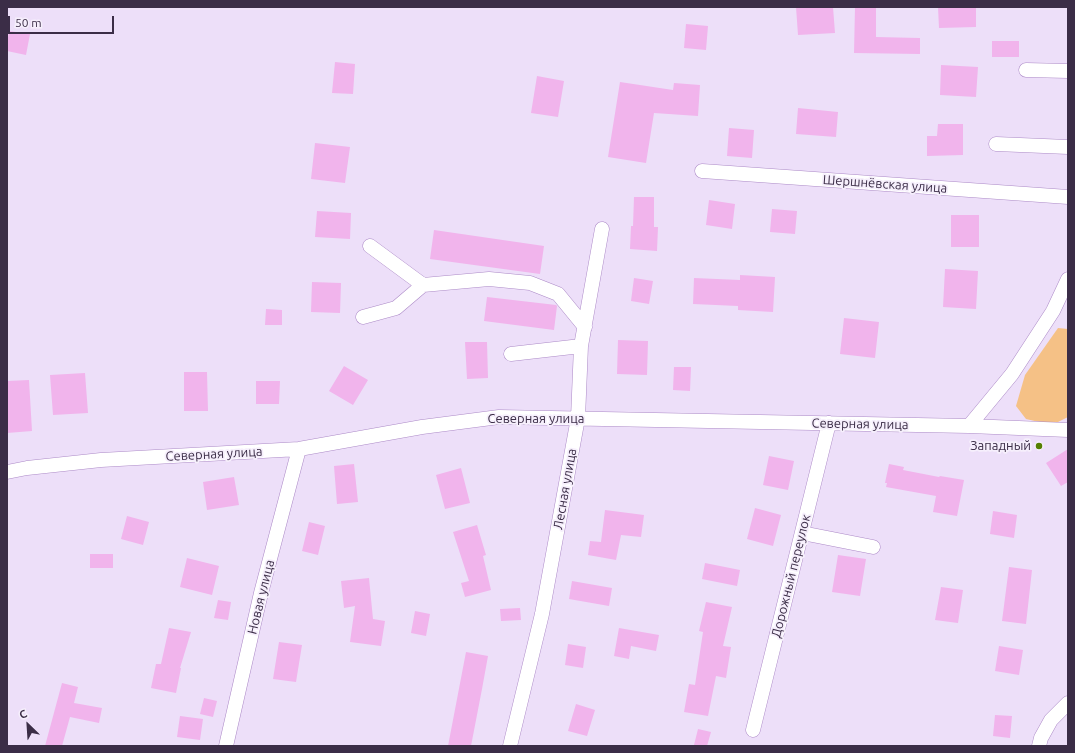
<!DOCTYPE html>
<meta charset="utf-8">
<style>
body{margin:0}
#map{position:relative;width:1075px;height:753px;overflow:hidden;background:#eddff9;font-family:Ubuntu,sans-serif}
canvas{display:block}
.frame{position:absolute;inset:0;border:8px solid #3b2d47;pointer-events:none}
.north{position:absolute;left:8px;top:705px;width:40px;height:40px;-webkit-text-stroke:3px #f6effc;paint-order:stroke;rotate:335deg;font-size:11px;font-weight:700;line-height:16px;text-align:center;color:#3b2d47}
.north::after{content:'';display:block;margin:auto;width:14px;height:18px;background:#3b2d47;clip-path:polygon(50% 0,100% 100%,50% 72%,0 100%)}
.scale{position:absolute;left:8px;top:16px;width:106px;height:18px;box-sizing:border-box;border:2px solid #3b2d47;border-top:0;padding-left:5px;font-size:12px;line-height:14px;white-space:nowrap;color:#3b2d47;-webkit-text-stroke:3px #f6effc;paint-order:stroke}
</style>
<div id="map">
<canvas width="1075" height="753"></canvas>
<div class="frame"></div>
<div class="north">С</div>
<div class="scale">50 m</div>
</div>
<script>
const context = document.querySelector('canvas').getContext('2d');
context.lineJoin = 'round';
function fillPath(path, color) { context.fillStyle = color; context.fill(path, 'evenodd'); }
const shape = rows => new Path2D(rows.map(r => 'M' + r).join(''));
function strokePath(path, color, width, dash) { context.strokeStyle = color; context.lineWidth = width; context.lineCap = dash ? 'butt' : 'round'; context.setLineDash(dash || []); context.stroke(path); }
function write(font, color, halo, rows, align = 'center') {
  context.font = font + ' Ubuntu,sans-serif'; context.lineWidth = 3.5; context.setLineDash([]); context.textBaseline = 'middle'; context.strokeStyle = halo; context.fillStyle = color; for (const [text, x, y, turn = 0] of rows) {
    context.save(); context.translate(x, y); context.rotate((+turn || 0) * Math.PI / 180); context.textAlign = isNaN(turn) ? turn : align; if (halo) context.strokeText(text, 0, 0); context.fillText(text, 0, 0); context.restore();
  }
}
const green = shape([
 [1058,328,1068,329,1068,417,1052,425,1026,419,1016,406,1025,375]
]);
const building = shape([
 [796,7,833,7,835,33,798,35],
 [855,7,876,7,876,37,920,38,920,54,854,53],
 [938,7,976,7,976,27,939,28],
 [686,24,708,26,706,50,684,48],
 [9,31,30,34,26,55,7,51,7,44],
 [992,41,1019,41,1019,57,992,57],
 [335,62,355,64,353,94,332,93],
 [941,65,978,67,976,97,940,95],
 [537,76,564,81,558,117,531,113],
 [620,82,673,90,674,83,700,85,698,116,654,113,646,163,608,157],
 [798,108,838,112,836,137,796,134],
 [938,124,963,124,963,155,927,156,927,136,937,136],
 [729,128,754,130,752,158,727,156],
 [315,143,350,147,345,183,311,179],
 [634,197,654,197,654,227,658,227,657,251,630,249,631,226,633,226],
 [709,200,735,204,732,229,706,225],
 [772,209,797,211,795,234,770,232],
 [317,211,351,213,350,239,315,237],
 [951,215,979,215,979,247,951,247],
 [434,230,544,246,540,274,430,259],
 [945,269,978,271,976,309,943,307],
 [740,275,775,277,773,312,738,310,738,306,693,304,694,278,740,280],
 [634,278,653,281,649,304,631,301],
 [312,282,341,283,340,313,311,312],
 [487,297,556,305,557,306,554,330,484,321],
 [266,309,282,310,282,325,265,325],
 [844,318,879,322,875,358,840,354],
 [618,340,648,341,647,375,617,374],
 [465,342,487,342,488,378,467,379],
 [344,366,368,380,353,405,329,391],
 [674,367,691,367,690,391,673,390],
 [184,372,207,372,208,411,184,411],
 [85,373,88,413,53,415,50,375],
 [29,380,32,431,7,433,7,381],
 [256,381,280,381,279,404,256,404],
 [1068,449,1068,482,1061,486,1046,463],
 [769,456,794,461,788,490,763,485],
 [354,464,358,502,337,504,334,466],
 [889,464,904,467,903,470,939,477,940,476,964,480,957,516,933,512,936,496,886,487,887,483,885,483],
 [461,468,470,503,445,509,436,475],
 [234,477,239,505,207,510,203,482],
 [755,508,781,515,773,546,747,539],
 [605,510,644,515,641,537,621,535,616,560,588,555,590,541,601,542],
 [993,511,1017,515,1014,538,990,534],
 [127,516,149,522,143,545,121,539],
 [309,522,325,526,318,555,302,551],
 [477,525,486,555,483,556,491,590,465,597,461,583,469,581,453,532],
 [90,554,113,554,113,568,90,568],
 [838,555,866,559,860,596,832,592],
 [187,558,219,566,212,595,180,587],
 [705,563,740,570,737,586,702,579],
 [1009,567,1032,570,1026,624,1002,621],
 [369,578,373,619,385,621,381,646,350,642,355,606,344,608,341,581],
 [572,581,612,588,609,606,569,599],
 [941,587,963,590,958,623,935,620],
 [218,600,231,602,228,620,214,618],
 [706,602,732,607,723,646,731,647,726,678,716,676,708,716,684,712,689,684,695,685,703,632,699,631],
 [520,608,521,620,501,621,500,609],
 [415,611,430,614,426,636,411,633],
 [169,628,191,632,180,668,181,668,176,693,151,688,156,664,161,664],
 [619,628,659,635,656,651,631,646,629,659,614,656],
 [279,642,302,645,296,682,273,679],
 [568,644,586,647,583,668,565,665],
 [999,646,1023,650,1019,675,995,671],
 [466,652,488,656,482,689,471,746,448,746],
 [62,683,78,687,74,703,102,708,99,723,70,717,62,746,45,746],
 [204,698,217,701,213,717,200,714],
 [576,704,595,710,587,736,568,731],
 [995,715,1012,716,1010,738,993,736],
 [180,716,203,719,200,740,177,737],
 [698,729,711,732,707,746,694,745]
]);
const minor = shape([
 [1026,70,1068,71],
 [996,144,1068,147],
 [702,171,1068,197],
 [423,285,489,279,530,283,558,294,585,327],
 [363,317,396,308,423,285,370,246],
 [511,354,581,346],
 [969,426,1012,374,1053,311,1068,279],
 [7,472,27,468,101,460,299,449,422,427,499,417,969,426,1068,430],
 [802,533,873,547],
 [753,730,829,423],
 [226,746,261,593,299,449],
 [510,746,542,614,578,418,581,346,602,229],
 [1039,746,1041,738,1051,720,1068,703]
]);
const markers = [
 [1039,446,4,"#557f01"]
];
const streetNames = [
 ["Шершнёвская улица",885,184,4],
 ["Северная улица",536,419],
 ["Северная улица",860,424,1],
 ["Северная улица",214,454,-3],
 ["Лесная улица",565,489,-80],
 ["Дорожный переулок",791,576,-76],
 ["Новая улица",261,597,-76]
];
const poiNames = [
 ["Западный",1031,446]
];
fillPath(green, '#f5c186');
fillPath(building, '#f1b4ec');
strokePath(minor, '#ac8ac7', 15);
strokePath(minor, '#fff', 14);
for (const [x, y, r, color] of markers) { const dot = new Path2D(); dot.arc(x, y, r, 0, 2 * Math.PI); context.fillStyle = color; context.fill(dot); strokePath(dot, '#f6effc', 1.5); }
write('13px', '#3b2d47', '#f6effc', streetNames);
write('13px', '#3b2d47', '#f6effc', poiNames, 'right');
</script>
